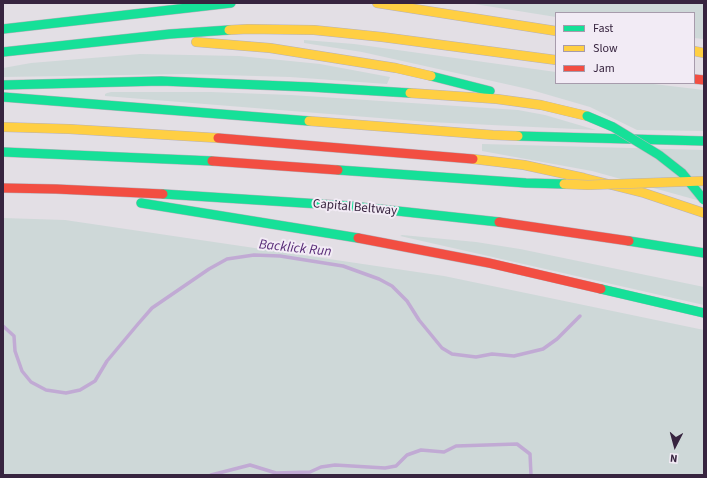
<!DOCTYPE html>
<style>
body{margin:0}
#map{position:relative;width:707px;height:478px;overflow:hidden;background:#e3dfe5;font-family:"Source Sans 3",sans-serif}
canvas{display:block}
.frame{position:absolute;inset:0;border:4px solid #37243f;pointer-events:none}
.legend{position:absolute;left:555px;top:12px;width:140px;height:72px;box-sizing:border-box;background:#f2ebf5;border:1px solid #a79bac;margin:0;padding:5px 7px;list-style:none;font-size:12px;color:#37243f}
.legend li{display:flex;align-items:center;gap:8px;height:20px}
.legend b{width:20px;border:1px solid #a79bac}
.north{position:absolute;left:655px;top:426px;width:40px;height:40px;-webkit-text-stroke:3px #f2ebf5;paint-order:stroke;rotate:186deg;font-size:11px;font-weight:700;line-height:16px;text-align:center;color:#37243f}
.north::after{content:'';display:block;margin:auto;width:14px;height:18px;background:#37243f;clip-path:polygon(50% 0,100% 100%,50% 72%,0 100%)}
</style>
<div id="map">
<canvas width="707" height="478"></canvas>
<div class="frame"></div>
<ul class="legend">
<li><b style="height:5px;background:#16e098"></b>Fast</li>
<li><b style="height:5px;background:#ffcf43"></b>Slow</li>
<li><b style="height:5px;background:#f24e42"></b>Jam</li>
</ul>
<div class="north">N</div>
</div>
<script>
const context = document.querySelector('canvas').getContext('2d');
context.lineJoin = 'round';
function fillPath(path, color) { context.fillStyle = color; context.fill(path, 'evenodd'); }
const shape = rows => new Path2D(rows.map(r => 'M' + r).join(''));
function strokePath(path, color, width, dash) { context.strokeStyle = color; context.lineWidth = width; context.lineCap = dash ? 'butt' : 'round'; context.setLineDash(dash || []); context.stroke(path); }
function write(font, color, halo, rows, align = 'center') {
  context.font = font + ' "Source Sans 3",sans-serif'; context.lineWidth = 4; context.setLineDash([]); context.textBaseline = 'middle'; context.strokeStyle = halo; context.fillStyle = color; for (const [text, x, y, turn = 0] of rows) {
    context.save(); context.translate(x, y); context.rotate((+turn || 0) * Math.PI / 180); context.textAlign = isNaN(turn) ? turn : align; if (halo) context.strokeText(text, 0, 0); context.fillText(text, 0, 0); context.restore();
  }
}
const green = shape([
 [468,3,704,3,704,39,694,38,694,13,556,13,556,17],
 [304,40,354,44,556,72,556,83,645,83,704,90,704,131,637,130,590,107,528,89,362,52,304,43],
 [140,54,239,56,280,60,320,64,390,77,387,84,290,77,186,74,3,77,3,68,31,63],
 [111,92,211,92,291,95,487,108,518,110,545,115,596,130,429,122,105,96,105,94,107,93],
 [482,144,704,150,704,202,592,171,482,151],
 [3,218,65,220,444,276,704,330,704,475,3,475],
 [402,235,476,242,520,249,704,287,704,305,400,236]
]);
const stream = shape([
 [3,326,14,336,15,351,22,371,31,382,46,390,66,393,80,390,95,381,107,361,138,324,152,308,209,269,227,259,254,255,280,256,343,266,379,279,392,286,407,301,419,320,442,348,452,354,476,357,492,354,514,356,543,349,557,339,580,316],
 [211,475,250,465,276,473,310,472,321,467,335,465,385,468,396,466,407,455,421,450,444,452,456,446,517,444,530,454,531,475]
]);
const fast = shape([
 [3,29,231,3],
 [3,52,170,34,229,30],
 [431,76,490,91],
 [3,85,161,81,310,87,410,93],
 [3,97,309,121],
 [518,136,704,141],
 [163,194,351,206,499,222],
 [141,203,358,238],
 [629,241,704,253],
 [601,289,704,313]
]);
const slow = shape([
 [377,3,556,31],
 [229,30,248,29,314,30,382,37,556,60],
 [196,42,270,48,396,68,431,76],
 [694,51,704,53],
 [410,93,497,99,541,105,587,116],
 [309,121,493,135,518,136],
 [3,127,69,129,218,138],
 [473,159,524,165,584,178,644,193,704,213]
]);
const jam = shape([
 [694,79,704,80],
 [218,138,473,159],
 [3,188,56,189,163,194],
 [499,222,629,241],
 [358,238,489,263,601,289]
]);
const fastBridge = shape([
 [587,116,613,127,659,155,682,173,704,200],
 [3,152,212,161],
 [338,170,526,183,564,184]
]);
const slowBridge = shape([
 [564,184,588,185,704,181]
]);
const jamBridge = shape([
 [212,161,338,170]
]);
const streetNames = [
 ["Capital Beltway",355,208,5]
];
const waterNames = [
 ["Backlick Run",295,249,6]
];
fillPath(green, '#ced8d8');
strokePath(stream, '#c1aad4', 3.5);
strokePath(fast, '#b6b1ba', 10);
strokePath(slow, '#b6b1ba', 10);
strokePath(jam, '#b6b1ba', 10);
strokePath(fast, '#16e098', 9);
strokePath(slow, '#ffcf43', 9);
strokePath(jam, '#f24e42', 9);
strokePath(fastBridge, '#b6b1ba', 10, []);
strokePath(slowBridge, '#b6b1ba', 10, []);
strokePath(jamBridge, '#b6b1ba', 10, []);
strokePath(fastBridge, '#16e098', 9);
strokePath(slowBridge, '#ffcf43', 9);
strokePath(jamBridge, '#f24e42', 9);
write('13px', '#37243f', '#f2ebf5', streetNames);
write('italic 14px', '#582b77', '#f2ebf5', waterNames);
</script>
